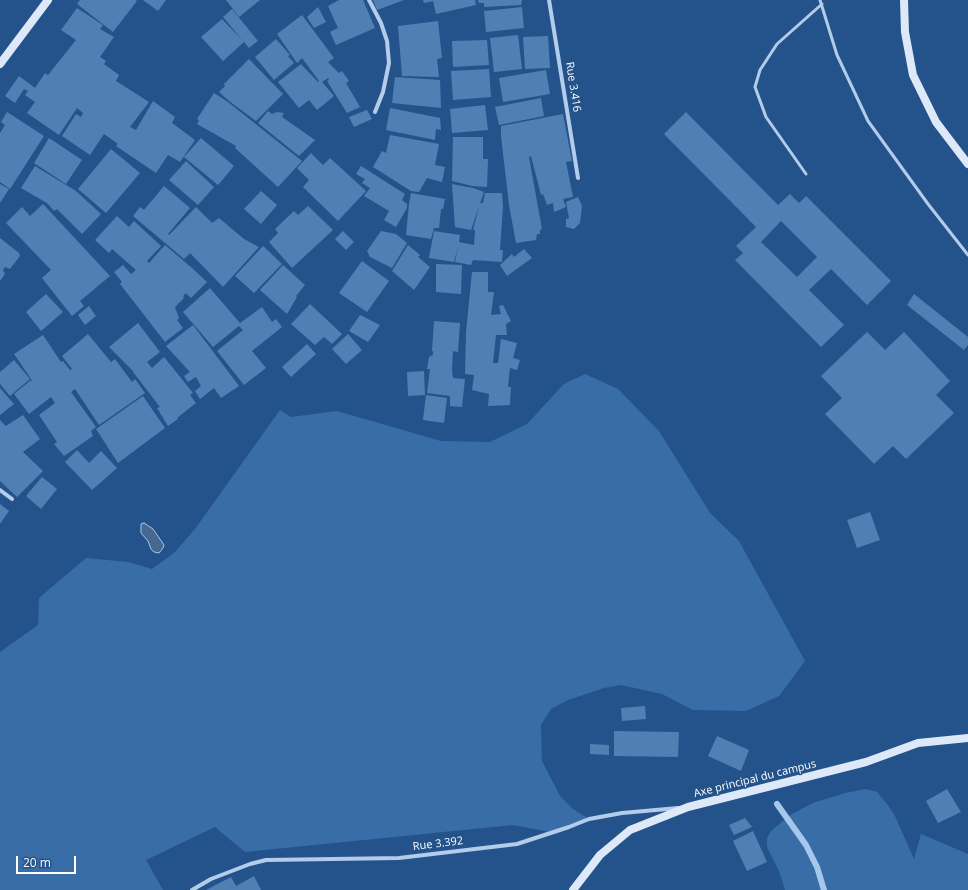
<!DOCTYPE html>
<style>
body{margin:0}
#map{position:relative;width:968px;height:890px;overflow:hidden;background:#24538b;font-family:"Open Sans",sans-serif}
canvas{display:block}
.scale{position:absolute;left:16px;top:856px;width:60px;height:18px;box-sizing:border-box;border:2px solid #fff;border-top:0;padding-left:5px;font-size:12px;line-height:14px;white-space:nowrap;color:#fff;-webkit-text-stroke:3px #24538b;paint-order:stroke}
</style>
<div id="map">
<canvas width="968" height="890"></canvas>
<div class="scale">20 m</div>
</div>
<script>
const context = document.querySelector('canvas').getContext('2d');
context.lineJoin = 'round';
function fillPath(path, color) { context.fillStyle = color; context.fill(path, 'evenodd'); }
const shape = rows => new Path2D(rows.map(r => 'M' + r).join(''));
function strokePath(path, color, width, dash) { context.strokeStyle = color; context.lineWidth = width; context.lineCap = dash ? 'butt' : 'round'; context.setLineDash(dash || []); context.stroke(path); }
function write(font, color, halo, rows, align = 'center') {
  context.font = font + ' "Open Sans",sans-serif'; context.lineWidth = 3; context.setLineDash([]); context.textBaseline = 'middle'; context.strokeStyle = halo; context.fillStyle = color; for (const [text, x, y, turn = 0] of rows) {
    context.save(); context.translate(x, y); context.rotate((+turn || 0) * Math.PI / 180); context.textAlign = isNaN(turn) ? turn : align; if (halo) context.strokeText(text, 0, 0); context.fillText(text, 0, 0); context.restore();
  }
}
const green = shape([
 [585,374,618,389,659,431,710,513,739,541,805,661,779,696,746,711,693,710,662,694,621,685,604,688,568,700,551,709,541,725,542,761,560,796,573,809,589,819,550,832,513,825,245,852,215,827,146,860,163,890,0,890,0,652,38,625,39,598,86,558,128,562,152,569,175,552,195,529,280,410,291,417,337,411,441,441,490,442,527,424,564,384],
 [866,789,877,792,887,804,895,816,914,859,921,834,968,854,968,890,785,890,779,871,767,847,767,838,771,831,790,815,813,803,845,793]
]);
const water = shape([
 [144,523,153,529,164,545,163,548,159,553,154,552,151,549,148,541,141,533,141,524,144,523]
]);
const stream = shape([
 [777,804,806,845,817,867,824,890]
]);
const building = shape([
 [80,0,135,0,137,1,113,32,77,4],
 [143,0,166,0,158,11],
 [226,0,260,0,239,17],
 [339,0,363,0,375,28,336,45,330,32,338,28,328,6],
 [373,0,404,0,377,10],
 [423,0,475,0,476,5,436,14,433,1,424,3],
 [478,0,522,0,522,1,521,5,484,7,484,3,479,3],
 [318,7,326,22,314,28,307,17],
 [522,7,524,28,486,32,484,11],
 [77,8,103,25,100,29,114,37,100,57,106,61,104,64,119,75,116,81,149,102,130,127,136,130,153,101,175,117,172,123,195,140,180,162,168,155,156,173,116,146,118,144,104,134,90,155,62,136,76,114,81,117,83,113,77,108,59,135,27,113,35,102,25,95,28,91,24,89,15,103,5,96,19,76,35,88,45,73,48,75,76,40,61,30],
 [232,9,258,41,249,48,244,42,223,61,201,37,222,19,243,41,223,17],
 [302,15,334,58,328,62,339,73,342,71,349,81,346,83,360,107,347,113,327,81,329,80,328,78,322,82,334,96,317,110,309,100,299,108,278,82,301,64,318,82,319,81,302,58,297,63,277,34],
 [438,21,442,58,437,59,439,77,402,76,398,26],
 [518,35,522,69,494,72,490,38],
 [548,36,550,68,525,69,523,37],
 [276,39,290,55,288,56,294,63,274,80,255,57],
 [487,40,489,65,453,67,452,41],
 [249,59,283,94,256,121,229,101,219,92,225,86,224,84],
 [489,69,491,97,453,100,451,71],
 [546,70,550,94,503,102,499,78],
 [395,77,440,80,441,108,392,103],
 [214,93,228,102,302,161,278,187,235,148,236,146,197,124,199,120,197,119],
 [541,98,544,116,499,125,495,107],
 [485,105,488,130,452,133,450,109],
 [390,108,440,118,441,130,436,129,435,140,386,130],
 [367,110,372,119,354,127,349,117],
 [268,111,272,114,277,112,284,113,282,117,315,140,299,156,258,123],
 [7,112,44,136,10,189,0,182,0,133,5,125,1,122],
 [686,112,778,205,790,194,799,203,806,196,891,281,867,305,831,269,809,290,844,325,821,347,735,260,743,253,736,246,756,227,664,134],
 [781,221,817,257,797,277,761,242],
 [563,114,572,161,566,162,573,197,563,199,566,207,554,212,553,203,547,205,543,194,541,195,531,156,529,157,542,229,540,230,540,234,537,234,536,240,516,243,509,205,501,136,501,126],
 [390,135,439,144,435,165,445,167,442,182,427,178,419,192,411,191,373,167,382,151,386,153],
 [453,137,483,137,483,159,488,159,487,187,472,186,452,181],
 [49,138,82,160,66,184,34,163],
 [201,138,234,166,218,185,184,157],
 [111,149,140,173,106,213,78,189],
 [311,153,323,165,330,158,366,191,338,221,303,187,309,180,297,168],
 [186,161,214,187,198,205,169,180],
 [35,166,76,191,101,214,82,234,57,209,54,211,47,203,21,188],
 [361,166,405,194,402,200,407,204,407,208,396,227,384,220,389,211,364,196,370,188,362,183,365,179,356,174],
 [0,184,9,189,0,203],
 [452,184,473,188,484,192,471,230,455,227],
 [164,186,190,208,168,234,169,235,196,207,212,223,219,218,244,239,259,247,223,287,190,253,184,259,133,216,140,207,144,210],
 [261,191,277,205,261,224,244,209],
 [411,193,445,199,443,209,441,209,439,228,434,228,431,239,406,235,409,204],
 [485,193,502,193,503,206,500,250,503,250,502,262,473,260,471,265,455,262,458,246,454,262,429,258,434,231,460,235,459,242,474,245,475,230,473,230,480,203,483,203],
 [578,197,582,206,580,223,574,229,566,227,566,219,569,218,566,202],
 [43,204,110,276,80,301,84,306,72,316,42,278,51,270,6,223,22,207,30,216],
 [308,206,333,230,292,268,269,242,278,233,275,229,294,211,298,215],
 [117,216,129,227,134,221,161,246,147,261,149,263,165,245,192,268,207,282,191,298,186,293,183,296,184,298,175,307,179,318,177,320,183,328,165,342,120,284,122,282,114,272,123,265,131,274,136,270,112,249,109,253,95,240],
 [343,231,354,242,346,250,335,239],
 [381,231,396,234,407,243,392,268,370,257,367,251],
 [0,238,19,253,20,256,10,269,5,267,3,270,5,274,0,281],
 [408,245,420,255,418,257,430,267,414,290,392,271],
 [263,246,282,264,254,293,235,276],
 [524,249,532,258,507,276,500,265,512,254,514,257],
 [362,261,389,281,367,312,339,293],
 [436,264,462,265,461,294,436,292],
 [283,265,305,285,296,296,297,297,287,314,260,290],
 [472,272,488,272,488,292,494,292,491,315,501,314,499,306,503,305,511,321,506,324,507,335,496,335,493,363,498,363,501,339,517,343,513,358,520,360,517,370,510,368,508,387,511,387,510,405,488,406,489,394,472,390,474,375,465,374,466,332],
 [210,288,240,323,262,307,272,322,276,319,282,327,252,351,266,368,244,385,217,351,243,330,239,326,213,347,183,312],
 [46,294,63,312,41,331,26,312],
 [914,294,968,337,968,345,964,350,907,305],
 [310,304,342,334,332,344,324,337,315,345,291,324],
 [89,306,96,316,85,325,78,315],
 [360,315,380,325,368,342,349,331],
 [434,321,460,323,458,352,453,351,452,371,453,378,465,379,462,407,450,406,450,396,427,393,430,369,427,369,429,357,433,355,433,351,432,351],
 [138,323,160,352,147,362,152,368,164,357,193,393,190,395,196,403,177,418,178,419,168,426,157,408,160,407,133,372,134,372,109,347],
 [193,325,239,386,221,398,214,388,200,399,195,391,201,386,196,377,188,382,184,376,190,372,166,346],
 [867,332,885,350,904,332,950,381,936,395,954,413,906,459,893,446,874,464,825,414,842,398,821,376],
 [88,334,111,362,115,359,132,382,135,379,145,393,99,425,75,389,71,392,96,427,91,431,93,436,64,456,54,444,57,442,39,415,55,403,51,397,29,414,14,394,31,380,33,382,14,354,43,335,61,362,63,361,70,370,72,369,62,356],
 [348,334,362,350,346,364,332,349],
 [307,344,316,354,291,377,282,367],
 [14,360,30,379,10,396,0,384,0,372],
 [424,371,425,395,408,396,407,372],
 [0,388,14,404,0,415],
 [426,395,447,398,444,423,423,420],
 [143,396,165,428,118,463,96,429],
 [23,415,40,439,23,452,43,471,17,497,0,481,0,420,6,426],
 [77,450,89,463,101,451,117,468,92,490,65,462],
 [42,477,57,489,41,509,26,496],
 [0,504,9,511,0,524],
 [870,512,880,540,857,548,847,520],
 [645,706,646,719,622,721,621,708],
 [614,731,679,732,678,757,614,756],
 [717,736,749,750,741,771,708,756],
 [590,744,609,745,609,755,590,754],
 [947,789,961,812,938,823,926,801],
 [745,818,752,827,734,835,729,825],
 [753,831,767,862,747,871,733,841],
 [254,876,261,890,206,890,231,877,236,886]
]);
const lane = shape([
 [820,0,837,55,868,121,928,204,968,255],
 [806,174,766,117,755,87,760,70,777,44,822,4]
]);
const street = shape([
 [369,0,381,23,387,41,389,63,383,92,375,112],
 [549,0,578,178],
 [0,490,12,499],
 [192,890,211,879,250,864,266,860,399,858,517,844,569,827,589,819,622,813,678,808]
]);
const secondary = shape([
 [904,0,905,32,913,75,936,122,968,164],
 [0,64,48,0],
 [573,890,600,855,630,830,688,807,866,762,918,743,968,738]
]);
const streetNames = [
 ["Rue 3.416",573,87,81],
 ["Axe principal du campus",755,779,-14],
 ["Rue 3.392",438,844,-7]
];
fillPath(green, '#386da8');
fillPath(water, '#476991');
strokePath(water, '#a6c7eb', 1);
strokePath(stream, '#a6c7eb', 6);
fillPath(building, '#507fb4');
strokePath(lane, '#b2ccea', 3);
strokePath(street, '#b2ccea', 4);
strokePath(secondary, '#dde9f8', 8);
write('11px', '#fff', '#24538b', streetNames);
</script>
